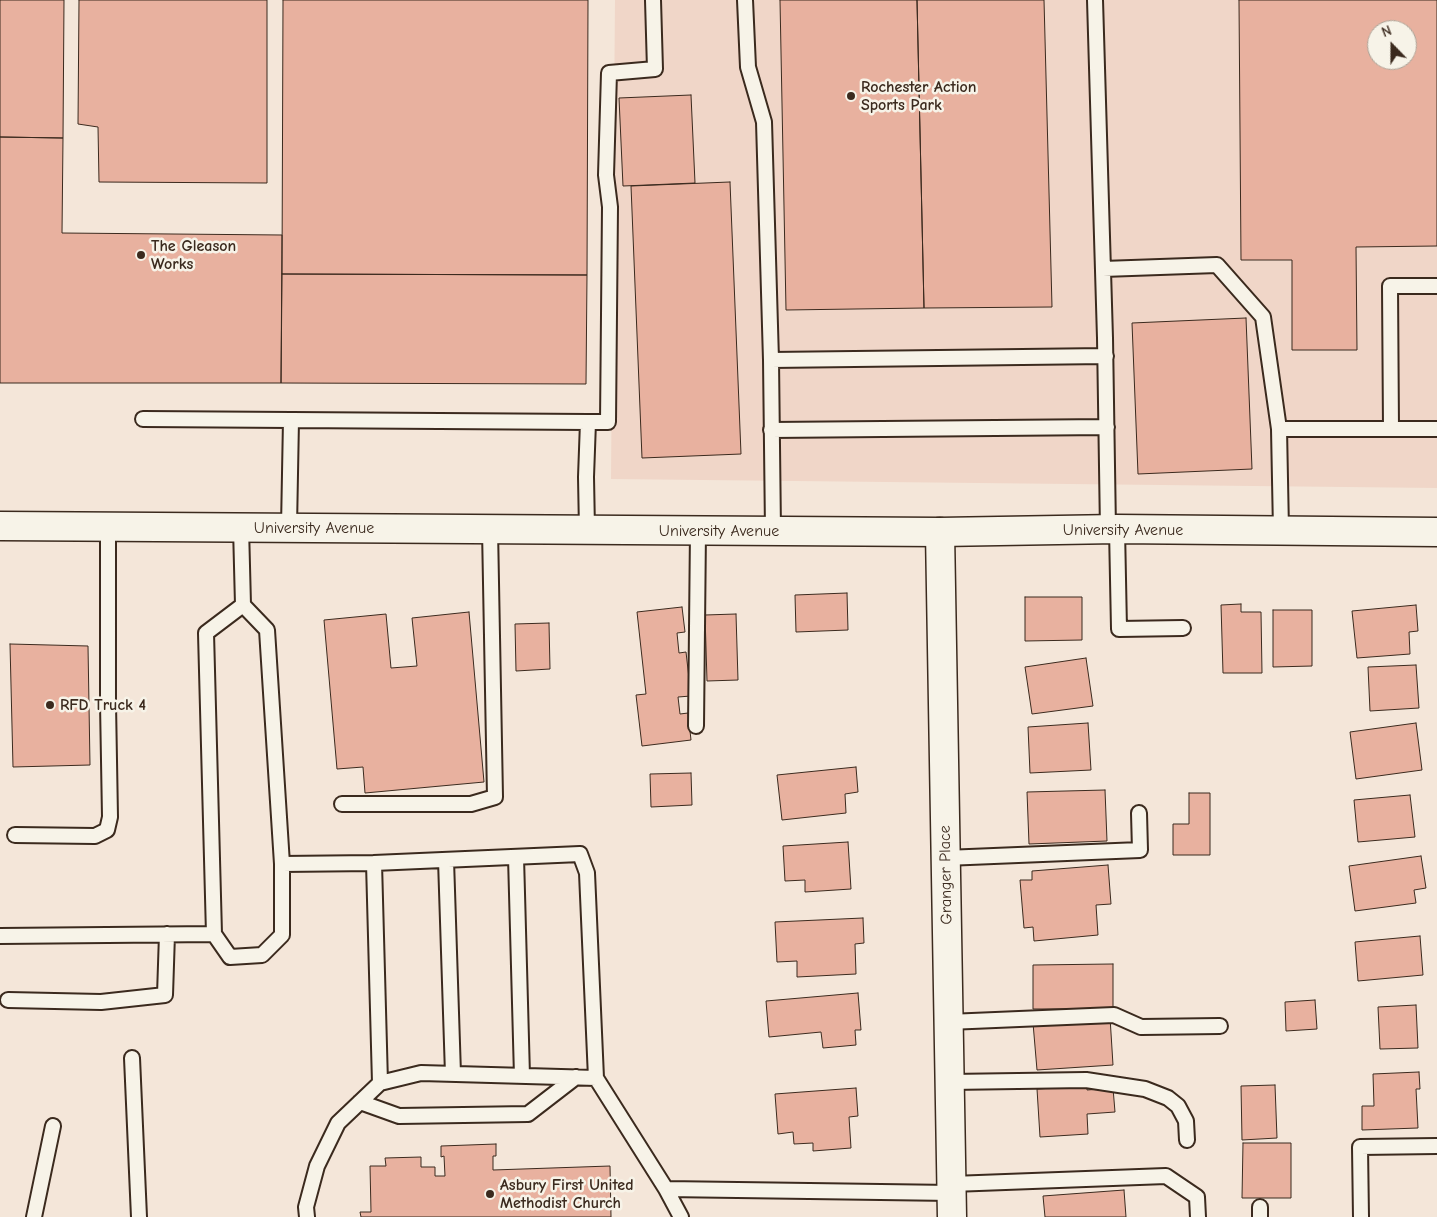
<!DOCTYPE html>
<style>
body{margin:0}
#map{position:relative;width:1437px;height:1217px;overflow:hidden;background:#f4e6d9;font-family:"Comic Neue",sans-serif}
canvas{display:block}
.north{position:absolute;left:1367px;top:20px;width:50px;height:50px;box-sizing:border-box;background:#f7f3e8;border:1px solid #aca397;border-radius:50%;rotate:338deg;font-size:14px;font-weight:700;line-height:20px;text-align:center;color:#3b2a1e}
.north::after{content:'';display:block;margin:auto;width:18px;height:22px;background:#3b2a1e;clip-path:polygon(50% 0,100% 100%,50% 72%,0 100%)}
</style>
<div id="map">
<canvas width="1437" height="1217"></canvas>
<div class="north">N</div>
</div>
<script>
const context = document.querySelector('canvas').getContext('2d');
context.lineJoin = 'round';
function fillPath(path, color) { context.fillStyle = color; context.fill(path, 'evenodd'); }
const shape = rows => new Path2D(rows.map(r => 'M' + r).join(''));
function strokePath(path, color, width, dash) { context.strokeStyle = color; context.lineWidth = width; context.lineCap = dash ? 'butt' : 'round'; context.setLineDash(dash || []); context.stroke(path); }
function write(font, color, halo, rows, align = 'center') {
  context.font = font + ' "Comic Neue",sans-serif'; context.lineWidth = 5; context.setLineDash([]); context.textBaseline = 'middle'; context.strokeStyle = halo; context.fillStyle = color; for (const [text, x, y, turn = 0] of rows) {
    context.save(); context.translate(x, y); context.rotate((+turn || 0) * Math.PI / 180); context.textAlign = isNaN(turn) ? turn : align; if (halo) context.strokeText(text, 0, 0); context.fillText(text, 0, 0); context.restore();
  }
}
const built = shape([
 [615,0,1437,0,1437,488,611,479],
 [1377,30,1407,30,1407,60,1377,60]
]);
const building = shape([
 [0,0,64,0,63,138,0,137,0,0],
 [79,0,267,0,267,183,99,182,98,127,78,124,79,0],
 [283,0,588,0,587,275,282,274,283,0],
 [780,0,917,0,924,308,786,310,780,0],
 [917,0,1044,0,1052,307,924,308,917,0],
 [1239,0,1437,0,1437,246,1356,247,1357,350,1292,350,1292,260,1241,260,1239,0],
 [1377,30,1407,30,1407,60,1377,60,1377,30],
 [691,95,695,183,623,186,619,98,691,95],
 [0,137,63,138,62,233,282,235,281,383,0,383,0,137],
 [730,182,741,454,642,458,631,186,730,182],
 [282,274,587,275,586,384,281,383,282,274],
 [1246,318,1252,469,1138,474,1132,323,1246,318],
 [847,593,848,630,796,632,795,595,847,593],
 [1025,597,1082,597,1082,640,1025,641,1025,597],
 [1241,604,1241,612,1261,612,1262,673,1223,673,1221,605,1241,604],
 [1416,605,1418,631,1409,632,1410,654,1357,658,1352,611,1416,605],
 [682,607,685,632,677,633,679,653,686,652,691,696,678,697,680,714,688,713,691,740,642,746,636,695,646,694,637,612,682,607],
 [1273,610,1312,610,1312,666,1273,667,1273,610],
 [469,612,484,782,365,793,363,767,337,769,324,620,386,614,391,668,417,666,412,618,469,612],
 [736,614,738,680,707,681,705,615,736,614],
 [549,623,550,669,516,671,515,624,549,623],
 [10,644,88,646,90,765,13,767,10,644],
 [1086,658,1093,706,1032,714,1025,667,1086,658],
 [1416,665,1419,708,1370,711,1368,667,1416,665],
 [1088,723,1091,770,1030,773,1028,727,1088,723],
 [1416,723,1422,770,1356,779,1350,732,1416,723],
 [856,767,858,792,845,794,846,813,782,820,777,775,856,767],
 [691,773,692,805,651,807,650,774,691,773],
 [1105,790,1107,841,1029,844,1027,792,1105,790],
 [1189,793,1210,793,1210,855,1173,855,1173,824,1189,824,1189,793],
 [1410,795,1415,837,1358,842,1354,800,1410,795],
 [848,842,851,889,805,892,805,880,785,881,783,846,848,842],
 [1421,856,1426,888,1414,890,1416,903,1355,911,1349,866,1421,856],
 [1108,865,1111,904,1096,905,1098,935,1034,941,1033,927,1024,928,1020,880,1032,880,1032,871,1108,865],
 [863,918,864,943,855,944,856,974,797,977,797,961,777,962,775,922,863,918],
 [1420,936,1423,975,1358,981,1355,942,1420,936],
 [1113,964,1113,1009,1033,1009,1033,965,1113,964],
 [858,993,861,1030,855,1030,856,1045,823,1048,821,1032,769,1037,766,1001,858,993],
 [1315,1000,1317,1029,1286,1031,1285,1002,1315,1000],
 [1416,1005,1418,1048,1380,1049,1378,1007,1416,1005],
 [1110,1017,1113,1065,1037,1070,1033,1023,1110,1017],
 [1419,1072,1420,1089,1416,1089,1418,1128,1362,1130,1362,1106,1374,1106,1373,1074,1419,1072],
 [1275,1085,1277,1138,1242,1140,1241,1086,1275,1085],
 [1087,1086,1087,1090,1113,1088,1115,1112,1087,1114,1088,1134,1040,1137,1037,1089,1087,1086],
 [856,1088,858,1116,849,1117,851,1148,813,1151,813,1143,794,1144,793,1132,778,1134,775,1094,856,1088],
 [1243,1143,1291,1143,1291,1198,1242,1198,1243,1143],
 [496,1144,496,1156,493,1156,493,1170,610,1166,611,1217,361,1217,360,1212,371,1212,370,1166,386,1166,385,1158,421,1157,421,1167,435,1167,435,1176,445,1176,444,1156,441,1157,441,1146,496,1144],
 [1124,1190,1126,1217,1045,1217,1043,1196,1124,1190]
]);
const lane = shape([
 [745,0,748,67,764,122,771,360],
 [1095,0,1105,338,1108,530],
 [1103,269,1217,265,1263,317,1279,429,1281,530],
 [143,419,588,422],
 [1279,429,1437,429],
 [1391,429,1390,286,1437,286],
 [771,430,1107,427],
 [241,527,243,605,267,630,282,864,374,863],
 [289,527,291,420],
 [1117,529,1119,629,1183,628],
 [587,530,586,477,588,422,608,422,610,207,606,175,609,73,655,69,653,0],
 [773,531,771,360,1106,356],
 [696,726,698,530],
 [342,804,471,804,495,797,490,529],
 [15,835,95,836,107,830,110,817,108,704,108,526],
 [516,857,522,1076],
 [945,858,1140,850,1139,813],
 [446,860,453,1074],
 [214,934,230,957,262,955,282,935,282,864],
 [0,936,214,934,206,633,243,605],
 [8,1000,101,1002,165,995,167,934],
 [948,1022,1114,1015,1141,1027,1220,1026],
 [132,1058,139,1217],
 [950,1082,1086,1080,1145,1089,1168,1098,1178,1106,1186,1121,1187,1140],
 [380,1083,421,1073,596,1078],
 [360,1102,399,1116,528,1114,576,1077],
 [952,1184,1166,1176,1197,1197,1198,1217],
 [666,1189,681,1217],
 [1260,1207,1260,1217],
 [34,1217,53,1126],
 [307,1217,306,1207,317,1166,338,1123,380,1083,374,863,580,854,587,873,596,1078,666,1189,952,1193],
 [1361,1217,1360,1147,1437,1146]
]);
const street = shape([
 [940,532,952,1217]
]);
const secondary = shape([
 [0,526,940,532,1117,529,1437,532]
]);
const markers = [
 [851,96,5,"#3b2a1e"],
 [141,255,5,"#3b2a1e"],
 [50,705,5,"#3b2a1e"],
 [490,1194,5,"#3b2a1e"]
];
const poiNames = [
 ["Rochester Action",861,87],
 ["Sports Park",861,105],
 ["The Gleason",151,246],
 ["Works",151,264],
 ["RFD Truck 4",60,705],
 ["Asbury First United",500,1185],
 ["Methodist Church",500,1203]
];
const streetNames = [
 ["University Avenue",314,528],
 ["University Avenue",1123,530],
 ["University Avenue",719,531],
 ["Granger Place",946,875,-91]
];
fillPath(built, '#f0d6c8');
fillPath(building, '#e8b19f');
strokePath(building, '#3b2a1e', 1);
strokePath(lane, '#3b2a1e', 18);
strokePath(street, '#3b2a1e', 31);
strokePath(secondary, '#3b2a1e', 31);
strokePath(lane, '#f7f3e8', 14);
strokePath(street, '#f7f3e8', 28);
strokePath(secondary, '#f7f3e8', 28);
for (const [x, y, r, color] of markers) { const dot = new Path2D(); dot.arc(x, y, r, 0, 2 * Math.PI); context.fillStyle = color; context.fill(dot); strokePath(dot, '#f7f3e8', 2); }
write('bold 16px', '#3b2a1e', '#f7f3e8', poiNames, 'left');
write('16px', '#3b2a1e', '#f7f3e8', streetNames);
</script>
